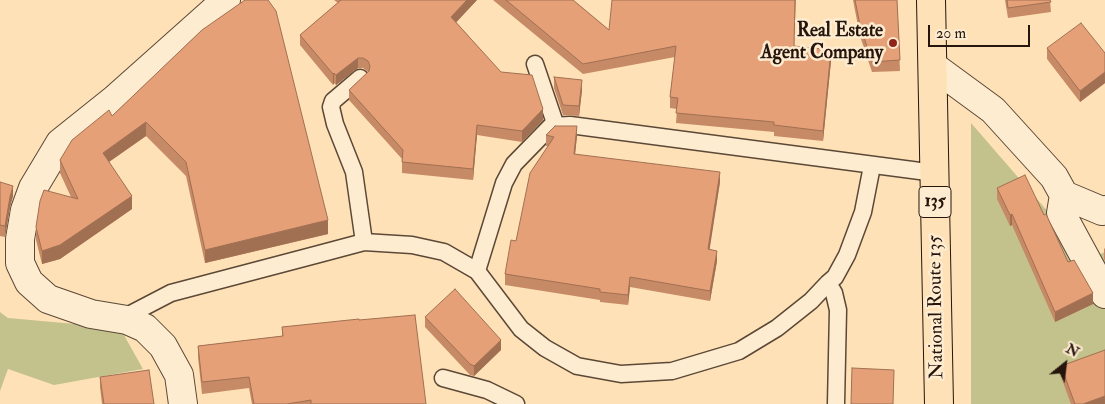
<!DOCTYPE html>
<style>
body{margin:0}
#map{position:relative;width:1105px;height:404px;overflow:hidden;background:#fee1b6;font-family:"IM FELL Double Pica",serif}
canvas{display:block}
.north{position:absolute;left:1040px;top:339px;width:50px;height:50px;-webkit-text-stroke:4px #feecd0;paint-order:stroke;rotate:29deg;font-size:14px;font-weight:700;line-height:20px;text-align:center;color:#25150d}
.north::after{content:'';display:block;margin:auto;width:18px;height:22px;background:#25150d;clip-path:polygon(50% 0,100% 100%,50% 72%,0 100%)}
.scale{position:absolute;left:928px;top:25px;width:102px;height:22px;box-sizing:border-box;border:2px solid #25150d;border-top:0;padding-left:6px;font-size:15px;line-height:18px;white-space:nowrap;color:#25150d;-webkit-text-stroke:4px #feecd0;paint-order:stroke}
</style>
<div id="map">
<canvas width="1105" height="404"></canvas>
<div class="north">N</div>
<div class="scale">20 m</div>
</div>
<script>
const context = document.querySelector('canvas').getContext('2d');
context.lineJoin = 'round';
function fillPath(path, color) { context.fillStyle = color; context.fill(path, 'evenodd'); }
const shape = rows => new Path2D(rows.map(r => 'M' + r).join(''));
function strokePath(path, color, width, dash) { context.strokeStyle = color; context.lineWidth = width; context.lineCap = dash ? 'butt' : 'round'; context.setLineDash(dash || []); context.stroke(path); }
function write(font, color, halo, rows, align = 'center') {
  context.font = font + ' "IM FELL Double Pica",serif'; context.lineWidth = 5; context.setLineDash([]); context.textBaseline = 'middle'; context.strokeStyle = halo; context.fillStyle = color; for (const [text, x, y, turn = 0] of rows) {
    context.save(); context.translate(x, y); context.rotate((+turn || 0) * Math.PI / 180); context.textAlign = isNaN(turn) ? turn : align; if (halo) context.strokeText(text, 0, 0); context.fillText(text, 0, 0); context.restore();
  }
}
const green = shape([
 [971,123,1089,259,1105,252,1105,404,971,404],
 [0,312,8,318,120,328,143,369,54,385,8,369,0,391]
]);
const lane = shape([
 [535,64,556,126],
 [360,78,333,101,331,107,335,124,354,172,364,242],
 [477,271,504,183,514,164,551,126,570,125,935,173],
 [828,283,834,293,838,310,836,404],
 [121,319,171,293,319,254,364,242,412,245,444,252,477,271,521,329,545,348,577,366,621,374,672,371,739,351,777,328,811,301,828,283,835,277,847,255,863,212,872,166],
 [443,378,487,390,516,404]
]);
const street = shape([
 [933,66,993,110,1054,177,1064,195,1102,211,1105,210],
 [1064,195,1061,213,1105,294],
 [183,404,179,375,163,346,145,328,127,320,91,314,48,299,29,282,20,263,20,239,25,210,33,188,60,143,115,99,226,0]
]);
const highway = shape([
 [931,0,939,404]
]);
const wall = shape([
 [334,0,477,0,456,22,543,120,522,142,477,135,473,180,402,173,402,159,349,100,349,90,368,72,363,68,358,68,336,85,334,83,333,85,300,45,300,35,338,3],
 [493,0,573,0,609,30,796,0,794,46,831,61,823,141,774,136,774,132,676,123,677,109,670,108,670,97,675,57,583,74],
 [853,0,897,0,900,71,872,72,860,36],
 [1005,0,1050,0,1051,12,1008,18],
 [202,30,328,234,205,263,186,176,146,136,109,162,132,209,60,259,42,264,36,240,36,227,71,197,60,173,60,160,112,116],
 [1047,48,1105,53,1105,83,1080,102,1047,59],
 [554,77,582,90,579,116,563,115,554,88],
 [546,135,577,136,575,154,720,182,709,250,717,261,710,301,630,287,628,305,600,302,600,300,505,285,505,274,548,146,546,146],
 [0,182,13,196,10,207,5,237,0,236],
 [997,188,1044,215,1068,262,1093,304,1055,322,1012,225,1010,226,997,199],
 [1105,248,1105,261,1104,259,1104,249],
 [425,317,501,350,474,376,470,375,425,327],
 [359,320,426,404,252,404,249,388,202,394,198,357,198,346,282,336,282,327],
 [1061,366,1105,404,1071,404,1061,377],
 [100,377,154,404,102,404,100,387]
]);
const shadedWall = shape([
 [467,0,477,0,451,28,451,17],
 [831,50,831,61,823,141,823,131],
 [358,58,358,68,336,85,336,75],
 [1105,72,1105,83,1080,102,1080,91],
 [334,73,334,83,333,85,333,74],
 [582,80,582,90,579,116,579,106],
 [543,109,543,120,522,142,522,131],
 [146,122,146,136,103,166,103,153],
 [477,125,477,135,473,180,473,169],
 [577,126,577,136,574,164,574,154],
 [720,172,720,182,708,260,708,249],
 [13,186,13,196,10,207,5,237,5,226,10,197],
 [132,196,132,209,60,259,42,264,42,251],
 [1012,214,1012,225,1010,226,1010,215],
 [328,220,328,234,205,263,205,250],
 [717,251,717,261,710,301,710,291],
 [630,277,630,287,628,305,628,295],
 [1093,293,1093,304,1055,322,1055,312],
 [501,340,501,350,474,376,474,366],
 [1105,396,1105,404,1083,404]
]);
const building = shape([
 [245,0,268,0,276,11,328,220,205,250,186,162,146,122,103,153,132,196,60,245,42,251,36,227,40,201,44,190,78,199,60,160,72,140,109,110,112,116,202,30,245,0],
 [341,0,467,0,451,17,501,72,532,75,543,109,522,131,477,125,473,169,402,162,403,150,349,90,369,71,370,66,368,61,363,58,358,58,336,75,334,73,333,74,300,35,341,0],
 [506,0,573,0,609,30,612,0,795,0,794,46,831,50,823,131,774,125,774,122,676,113,678,98,670,97,676,46,583,64,506,0],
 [855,0,897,0,900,60,872,62,860,25,855,0],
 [1007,0,1050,0,1051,2,1008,8,1007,0],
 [1081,23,1105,53,1105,72,1080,91,1047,48,1081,23],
 [554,77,582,80,579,106,563,105,554,77],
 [555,126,577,126,574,154,720,172,708,249,717,251,710,291,630,277,628,295,600,292,600,289,505,274,511,240,516,241,530,173,554,137,546,135,555,126],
 [1025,175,1044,215,1046,214,1068,262,1074,260,1093,293,1055,312,1012,214,1010,215,997,188,1025,175],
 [0,182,13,186,10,197,5,226,0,225,0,182],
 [455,289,501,340,474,366,470,364,425,317,455,289],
 [415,315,426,404,311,404,311,400,287,404,254,404,249,377,202,382,198,346,283,336,282,327,359,319,359,320,415,315],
 [1105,350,1105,396,1083,404,1075,404,1061,366,1105,350],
 [852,368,894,370,893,404,851,404,852,368],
 [149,370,154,404,104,404,100,377,149,370]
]);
const markers = [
 [893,43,5,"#8f2418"]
];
const shields = [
 [935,202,32]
];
const shieldNames = [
 ["135",935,202]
];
const poiNames = [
 ["Real Estate",883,32],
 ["Agent Company",883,54]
];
const streetNames = [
 ["National Route 135",937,307,-91]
];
fillPath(green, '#c3c28c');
strokePath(lane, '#5b4837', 19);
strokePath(street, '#5b4837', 30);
strokePath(highway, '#25150d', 30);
strokePath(lane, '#feecd0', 16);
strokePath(street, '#feecd0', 28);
strokePath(highway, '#fee1b6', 28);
fillPath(wall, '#c68a66');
fillPath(shadedWall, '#a17053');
fillPath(building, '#e6a077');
strokePath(building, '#a17053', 1);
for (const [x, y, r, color] of markers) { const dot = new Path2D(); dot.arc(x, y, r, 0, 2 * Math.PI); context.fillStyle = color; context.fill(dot); strokePath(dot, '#feecd0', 2); }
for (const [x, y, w] of shields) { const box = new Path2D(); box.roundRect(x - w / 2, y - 15.5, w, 31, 4); context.fillStyle = '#feecd0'; context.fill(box); strokePath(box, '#25150d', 1); }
write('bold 18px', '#25150d', null, shieldNames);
write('bold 19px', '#25150d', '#feecd0', poiNames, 'right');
write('19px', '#25150d', '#feecd0', streetNames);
</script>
